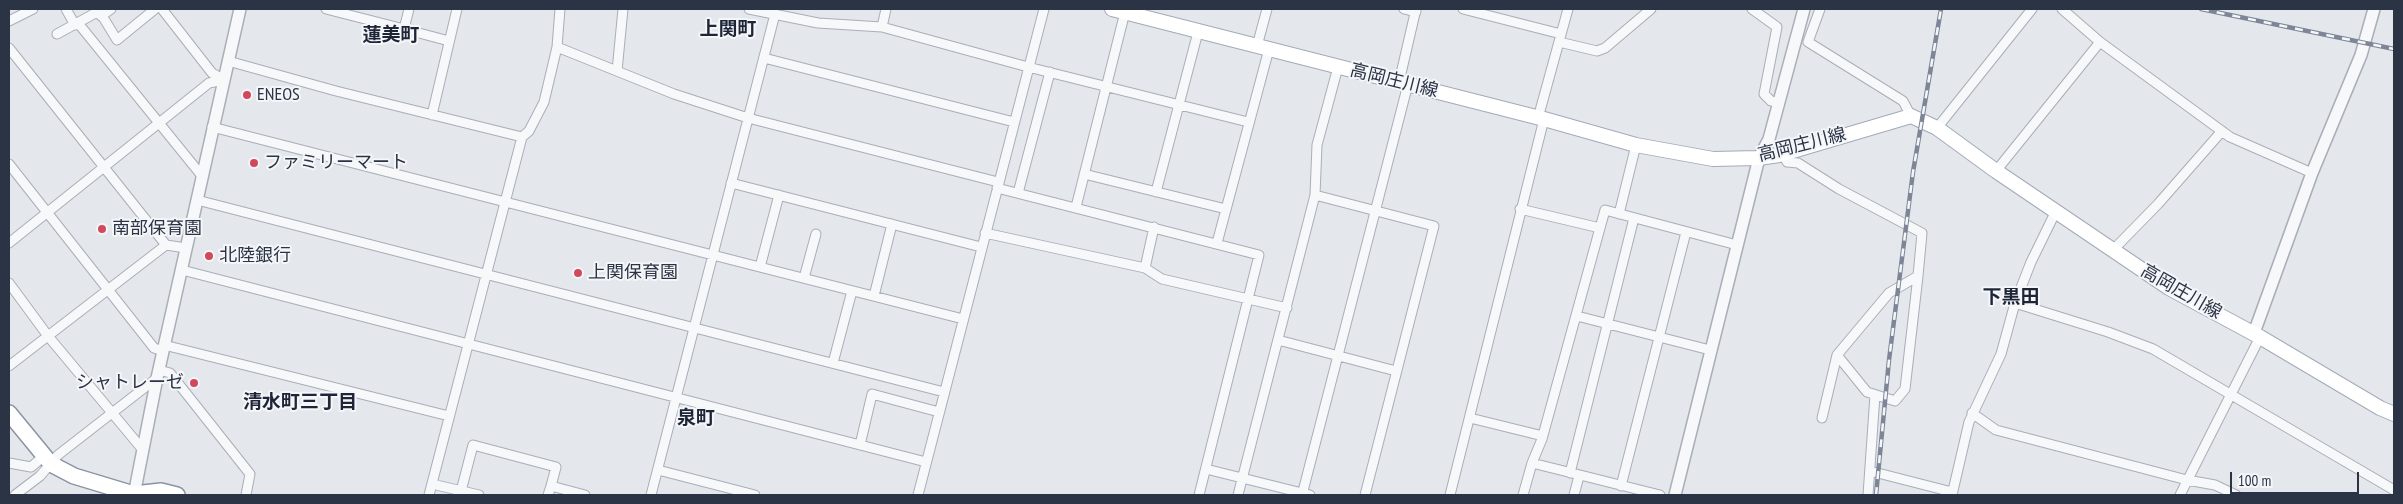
<!DOCTYPE html>
<meta charset="utf-8">
<style>
body{margin:0}
#map{position:relative;width:2403px;height:504px;overflow:hidden;background:#e4e7ec;font-family:"PT Sans Narrow",sans-serif}
canvas{display:block}
.frame{position:absolute;inset:0;border:10px solid #2b3445;pointer-events:none}
.scale{position:absolute;left:2230px;top:472px;width:129px;height:22px;box-sizing:border-box;border:2px solid #2b3445;border-top:0;padding-left:6px;font-size:15px;line-height:18px;white-space:nowrap;color:#2b3445;-webkit-text-stroke:4px #f4f6f9;paint-order:stroke}
</style>
<div id="map">
<canvas width="2403" height="504"></canvas>
<div class="frame"></div>
<div class="scale">100 m</div>
</div>
<script>
const context = document.querySelector('canvas').getContext('2d');
context.lineJoin = 'round';
const shape = rows => new Path2D(rows.map(r => 'M' + r).join(''));
function strokePath(path, color, width, dash) { context.strokeStyle = color; context.lineWidth = width; context.lineCap = dash ? 'butt' : 'round'; context.setLineDash(dash || []); context.stroke(path); }
function write(font, color, halo, rows, align = 'center') {
  context.font = font + ' "PT Sans Narrow","Noto Sans JP",sans-serif'; context.lineWidth = 4; context.setLineDash([]); context.textBaseline = 'middle'; context.strokeStyle = halo; context.fillStyle = color; for (const [text, x, y, turn = 0] of rows) {
    context.save(); context.translate(x, y); context.rotate((+turn || 0) * Math.PI / 180); context.textAlign = isNaN(turn) ? turn : align; if (halo) context.strokeText(text, 0, 0); context.fillText(text, 0, 0); context.restore();
  }
}
const minor = shape([
 [66,9,75,25],
 [98,9,117,40,155,9],
 [162,9,212,73,224,80],
 [326,9,404,29,409,9],
 [749,9,818,23,882,27,1028,67,1248,122],
 [1404,9,1416,12],
 [1463,9,1561,34],
 [1752,9,1777,27,1764,94,1771,101,1779,103],
 [1820,9,1808,42,1903,101,1911,116],
 [2062,9,2100,42,2230,137,2312,173],
 [101,16,111,9],
 [9,21,33,9],
 [78,23,202,176],
 [882,27,886,9],
 [404,29,449,41],
 [57,34,99,11],
 [1559,42,1597,51,1605,48,1651,9],
 [1257,46,1267,9],
 [557,47,674,94,748,118,998,182],
 [9,48,166,245,186,248],
 [764,58,1014,122],
 [228,61,336,91,522,137],
 [617,71,623,9],
 [1399,82,1416,9],
 [432,115,457,9],
 [1538,118,1568,9],
 [212,127,963,319],
 [1937,128,2032,9],
 [1783,154,1787,162,1798,163,1839,189,1922,233,1918,276,1889,293,1837,355,1822,418],
 [9,164,154,348,163,351],
 [1996,171,2100,42],
 [1084,174,1226,209],
 [731,183,981,247],
 [997,188,1259,255,1199,495],
 [1156,192,1198,32],
 [1018,193,1050,72],
 [1315,195,1434,226,1365,495],
 [197,200,944,392],
 [1076,207,1125,12],
 [1520,209,1600,228,1605,210,1737,245],
 [1619,214,1636,145],
 [985,233,1145,268,1162,279,1287,308],
 [9,243,209,83,224,80],
 [1217,243,1269,49],
 [2113,250,2158,204,2222,131],
 [760,267,779,195],
 [1145,268,1154,227],
 [182,270,926,462],
 [804,278,816,234],
 [9,283,48,336,143,450],
 [874,296,892,224],
 [2015,303,2108,332,2153,349,2394,490],
 [1577,316,1710,350],
 [1278,340,1396,371],
 [164,345,449,416],
 [1837,355,1867,392,1895,401,1905,389,1918,276],
 [833,363,852,291],
 [9,366,166,245],
 [159,370,170,373,250,474,246,495],
 [1972,413,1996,430,2187,480,2215,485,2236,495],
 [1470,418,1543,436],
 [860,445,872,394,939,412],
 [9,463,31,467,44,456],
 [1532,463,1660,495],
 [1206,469,1310,495],
 [658,470,755,495],
 [1870,471,1952,492],
 [1570,473,1634,218],
 [432,484,479,495],
 [1621,486,1686,232],
 [461,491,473,445,556,467,551,486],
 [15,495,40,476,58,455,157,378],
 [429,495,522,137,529,131,544,102,557,47,560,9],
 [548,495,551,486,585,495],
 [651,495,775,14],
 [918,495,1044,9],
 [1238,495,1315,195,1317,145,1338,67],
 [1302,495,1408,84],
 [1450,495,1544,119],
 [1523,495,1532,463,1542,439,1600,228],
 [1574,495,1579,476],
 [1868,495,1875,395],
 [1952,495,1969,422,2001,354,2015,303,2031,262,2056,211],
 [2180,495,2260,337]
]);
const tertiary = shape([
 [2254,333,2312,173,2361,55,2374,9],
 [134,495,157,378,240,9],
 [1675,495,1759,158,1769,139,1804,9]
]);
const primary = shape([
 [1112,9,1544,119,1636,145,1713,159,1759,158,1779,155,1911,116,1937,128,1996,171,2169,288,2260,337,2380,408,2394,414]
]);
const trunk = shape([
 [9,413,51,464,74,476,137,495],
 [134,494,161,491,177,495]
]);
const rail = shape([
 [2201,9,2394,49],
 [1876,495,1889,360,1913,172,1941,9]
]);
const markers = [
 [247,95,5,"#d1495b"],
 [254,163,5,"#d1495b"],
 [102,229,5,"#d1495b"],
 [209,256,5,"#d1495b"],
 [578,273,5,"#d1495b"],
 [194,383,5,"#d1495b"]
];
const streetNames = [
 ["高岡庄川線",1394,81,14],
 ["高岡庄川線",1802,145,-14],
 ["高岡庄川線",2181,292,30]
];
const poiNames = [
 ["ENEOS",257,95],
 ["ファミリーマート",264,163],
 ["南部保育園",112,229],
 ["北陸銀行",219,256],
 ["上関保育園",588,273],
 ["シャトレーゼ",184,383,"right"]
];
const neighbourhoodNames = [
 ["上関町",728,30],
 ["蓮美町",391,36],
 ["下黒田",2011,298],
 ["清水町三丁目",300,403],
 ["泉町",696,419]
];
strokePath(minor, '#a9aeb7', 11);
strokePath(tertiary, '#a9aeb7', 14);
strokePath(primary, '#a3abb8', 16);
strokePath(trunk, '#8b94a3', 18);
strokePath(minor, '#f7f8fa', 9);
strokePath(tertiary, '#f7f8fa', 11);
strokePath(primary, '#fff', 14);
strokePath(trunk, '#fff', 15);
strokePath(rail, '#7d8696', 4.5);
strokePath(rail, '#f4f6f9', 2.5, [8]);
for (const [x, y, r, color] of markers) { const dot = new Path2D(); dot.arc(x, y, r, 0, 2 * Math.PI); context.fillStyle = color; context.fill(dot); strokePath(dot, '#f4f6f9', 2); }
write('18px', '#2b3445', '#f4f6f9', streetNames);
write('18px', '#2b3445', '#f4f6f9', poiNames, 'left');
write('bold 19px', '#1d2536', '#f4f6f9', neighbourhoodNames);
</script>
